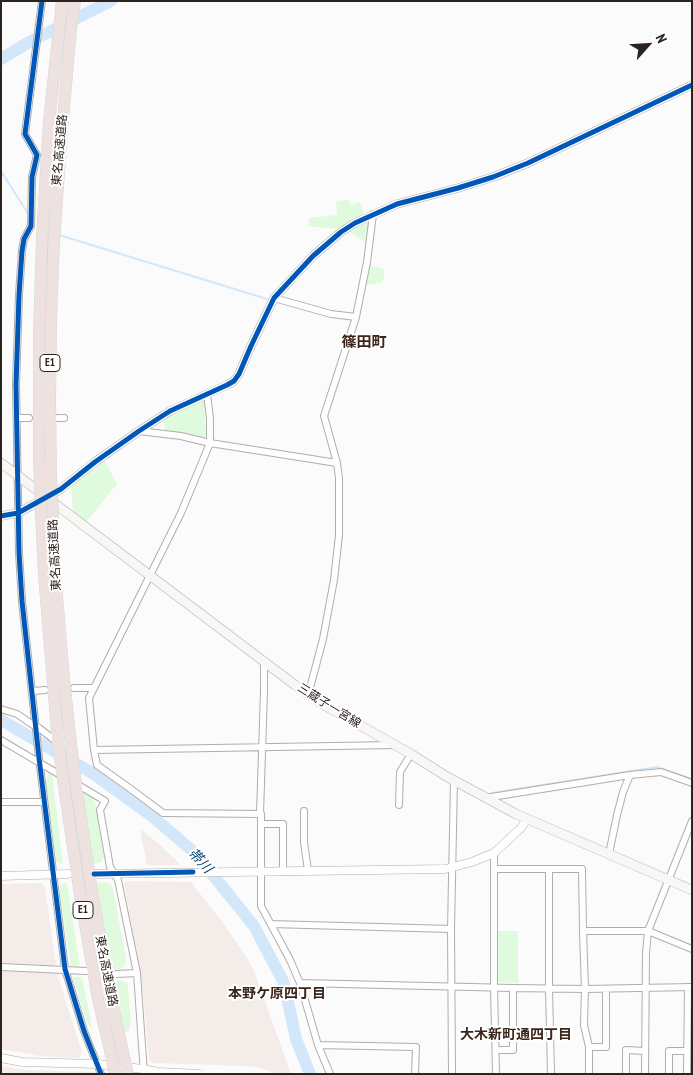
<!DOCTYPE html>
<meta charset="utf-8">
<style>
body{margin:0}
#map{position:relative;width:693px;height:1075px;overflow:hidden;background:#fbfbfb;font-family:"PT Sans Narrow",sans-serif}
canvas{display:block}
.frame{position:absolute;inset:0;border:2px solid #2d231e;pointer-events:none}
.north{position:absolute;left:623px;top:20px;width:50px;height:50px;-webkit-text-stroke:4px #fff;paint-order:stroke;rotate:64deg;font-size:14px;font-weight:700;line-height:20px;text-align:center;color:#2d231e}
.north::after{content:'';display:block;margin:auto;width:18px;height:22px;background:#2d231e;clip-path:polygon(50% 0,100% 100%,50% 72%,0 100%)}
</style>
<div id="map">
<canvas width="693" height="1075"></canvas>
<div class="frame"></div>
<div class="north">N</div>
</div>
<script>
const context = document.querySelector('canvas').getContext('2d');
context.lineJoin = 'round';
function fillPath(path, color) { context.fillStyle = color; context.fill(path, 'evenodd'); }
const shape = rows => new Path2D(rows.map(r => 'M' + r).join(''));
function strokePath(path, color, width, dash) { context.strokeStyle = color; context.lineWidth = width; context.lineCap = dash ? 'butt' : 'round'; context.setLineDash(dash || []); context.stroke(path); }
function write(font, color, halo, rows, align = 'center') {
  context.font = font + ' "PT Sans Narrow","Noto Sans JP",sans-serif'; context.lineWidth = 4; context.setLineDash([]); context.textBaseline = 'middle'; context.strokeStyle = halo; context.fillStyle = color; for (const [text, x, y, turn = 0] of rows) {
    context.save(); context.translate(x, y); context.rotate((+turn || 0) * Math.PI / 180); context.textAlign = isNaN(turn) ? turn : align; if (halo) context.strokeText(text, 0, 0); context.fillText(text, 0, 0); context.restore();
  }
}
const built = shape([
 [140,829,158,843,181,865,147,865],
 [126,881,191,882,223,923,247,958,254,971,291,1074,277,1074,261,1068,248,1066,153,1063,149,1060,142,981,124,884],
 [42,883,45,887,56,964,53,966,1,963,1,884],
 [1,971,57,973,82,1052,81,1055,79,1058,41,1056,1,1049],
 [1,1066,26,1070,95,1072,97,1074,1,1074]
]);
const green = shape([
 [348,200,351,205,359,202,365,215,338,229,308,226,309,218,337,215,336,201],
 [366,221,370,223,367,243,350,232,357,226],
 [368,265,384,269,384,279,380,283,365,285],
 [202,400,204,401,206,435,204,438,165,431,163,419,172,413],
 [105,461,117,484,86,522,73,512,71,486],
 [50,773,52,774,63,864,58,863,55,860,45,783,47,777],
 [82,790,92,796,95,802,104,857,102,861,99,863,92,863],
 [107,882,112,886,113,889,126,959,125,966,120,969,110,969,95,883],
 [64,883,67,883,80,967,71,966,59,890,60,887],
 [498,931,518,931,518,983,497,982],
 [73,977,82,977,93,1031,87,1023,73,978],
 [111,980,122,981,126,982,128,986,131,1023,129,1030,123,1035]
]);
const stream = shape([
 [1,171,29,215],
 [59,235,267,299],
 [492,793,657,767,692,779]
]);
const river = shape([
 [1,59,31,41,111,1],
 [1,720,92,773,153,817,196,854,254,926,284,983,296,1039,310,1074]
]);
const minor = shape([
 [42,1,25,134,37,155,32,177,31,226,24,239,22,251,19,295,16,385,19,553,22,601,39,758,65,969,84,1031,101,1074],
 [274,298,331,314,356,317],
 [207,394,210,419,210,443,181,513,89,698,94,750,394,745],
 [17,418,29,418],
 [58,418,64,418],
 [139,431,181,436,210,443,337,463],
 [74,688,94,688],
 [33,691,45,690],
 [307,693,310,688,323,639,334,580,339,535,339,478,337,463,324,416,356,317,367,262,373,214],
 [1,709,17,714,33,725,39,728,57,742],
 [1,740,62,776],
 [94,750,97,765,128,787,163,813,261,814,261,906,290,960,300,983,318,1045,330,1074],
 [75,783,105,801,100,810,110,867,118,880,137,973,144,1074],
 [485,798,630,775,661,772,692,783],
 [1,802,44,802],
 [399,805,400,772,411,754],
 [304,811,304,842,308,871],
 [260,814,264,691,264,661],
 [261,824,283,824,283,872],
 [494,853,494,987,496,1074],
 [609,854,617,815,623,792,630,775],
 [495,869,582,869,583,931,648,931,692,949],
 [549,869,549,988,551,1074],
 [271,924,451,929],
 [583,931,585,989,584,1025,589,1047,589,1074],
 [1,967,86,971],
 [116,974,137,973],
 [300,983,513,988,585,989,692,987],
 [318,1045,416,1047,415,1074],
 [589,1047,606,1047,606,989],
 [496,1050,513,1050,513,988],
 [452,1074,451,929,454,781],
 [626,1074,626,1050,645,1051],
 [645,1074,646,953,648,931,692,821],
 [669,1074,669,1051,687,1051],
 [687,1074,688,987]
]);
const tertiary = shape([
 [1,516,18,513,61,489,95,462,139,431,170,411,227,385,234,381,239,374,251,346,274,298,313,256,341,232,355,223,397,204,458,188,493,177,528,163,692,85],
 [94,874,445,869,472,862,494,853,521,828,527,819],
 [1,876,68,874],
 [1,1058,22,1062,98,1064,143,1069,158,1072,199,1074]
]);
const secondary = shape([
 [1,463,295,685,324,705,411,754,444,775,516,814,692,890]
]);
const motorway = shape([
 [40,482,39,456,39,336,42,238,49,122,62,1],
 [51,485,50,401,51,318,54,240,62,130,71,28,75,1],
 [41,513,44,574,58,743],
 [53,514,55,572,64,679,71,745],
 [63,779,81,901,98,999,108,1041],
 [76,785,91,886,111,998,120,1039]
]);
const motorwayBridge = shape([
 [40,482,41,513],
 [51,485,53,514],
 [58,743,63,779],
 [71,745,76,785],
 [120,1039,128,1074],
 [108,1041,115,1074]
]);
const cycleway = shape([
 [42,1,25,134,37,155,32,177,31,226,24,239,22,251,19,295,16,385,19,553,22,601,39,758,65,969,84,1031,101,1074],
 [1,516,18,513,61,489,95,462,139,431,170,411,227,385,234,381,239,374,251,346,274,298,313,256,341,232,355,223,397,204,458,188,493,177,528,163,692,85],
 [94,874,193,872]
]);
const shields = [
 [50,363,20],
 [83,910,20]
];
const shieldNames = [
 ["E1",50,363],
 ["E1",83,910]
];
const streetNames = [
 ["東名高速道路",60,150,-85],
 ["東名高速道路",55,555,-93],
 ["三蔵子一宮線",329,706,32],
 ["東名高速道路",106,971,79]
];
const waterNames = [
 ["帯川",200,861,47]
];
const neighbourhoodNames = [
 ["本野ケ原四丁目",277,994],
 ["大木新町通四丁目",516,1035]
];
const quarterNames = [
 ["篠田町",364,343]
];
fillPath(built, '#f4ece8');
fillPath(green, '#e0fade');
strokePath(stream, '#d2e7fa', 2);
strokePath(river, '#d2e7fa', 12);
strokePath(minor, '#b1adaa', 8);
strokePath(tertiary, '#b1adaa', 9);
strokePath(secondary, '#b1adaa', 10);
strokePath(motorway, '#d8d6d5', 12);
strokePath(minor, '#fefefe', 6);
strokePath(tertiary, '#fefefe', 8);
strokePath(secondary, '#f9f6f6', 9);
strokePath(motorway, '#eee2e1', 11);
strokePath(motorwayBridge, '#d8d6d5', 12, []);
strokePath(motorwayBridge, '#eee2e1', 11);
strokePath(cycleway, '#0057b8', 5);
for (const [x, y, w] of shields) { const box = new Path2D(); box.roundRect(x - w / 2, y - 8.5, w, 17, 4); context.fillStyle = '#fff'; context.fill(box); strokePath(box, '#2d231e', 1); }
write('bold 11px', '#2d231e', null, shieldNames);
write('12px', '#2d231e', '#fff', streetNames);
write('italic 14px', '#0f4772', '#fff', waterNames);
write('bold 14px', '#3c261c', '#fff', neighbourhoodNames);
write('bold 15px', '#3c261c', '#fff', quarterNames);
</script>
